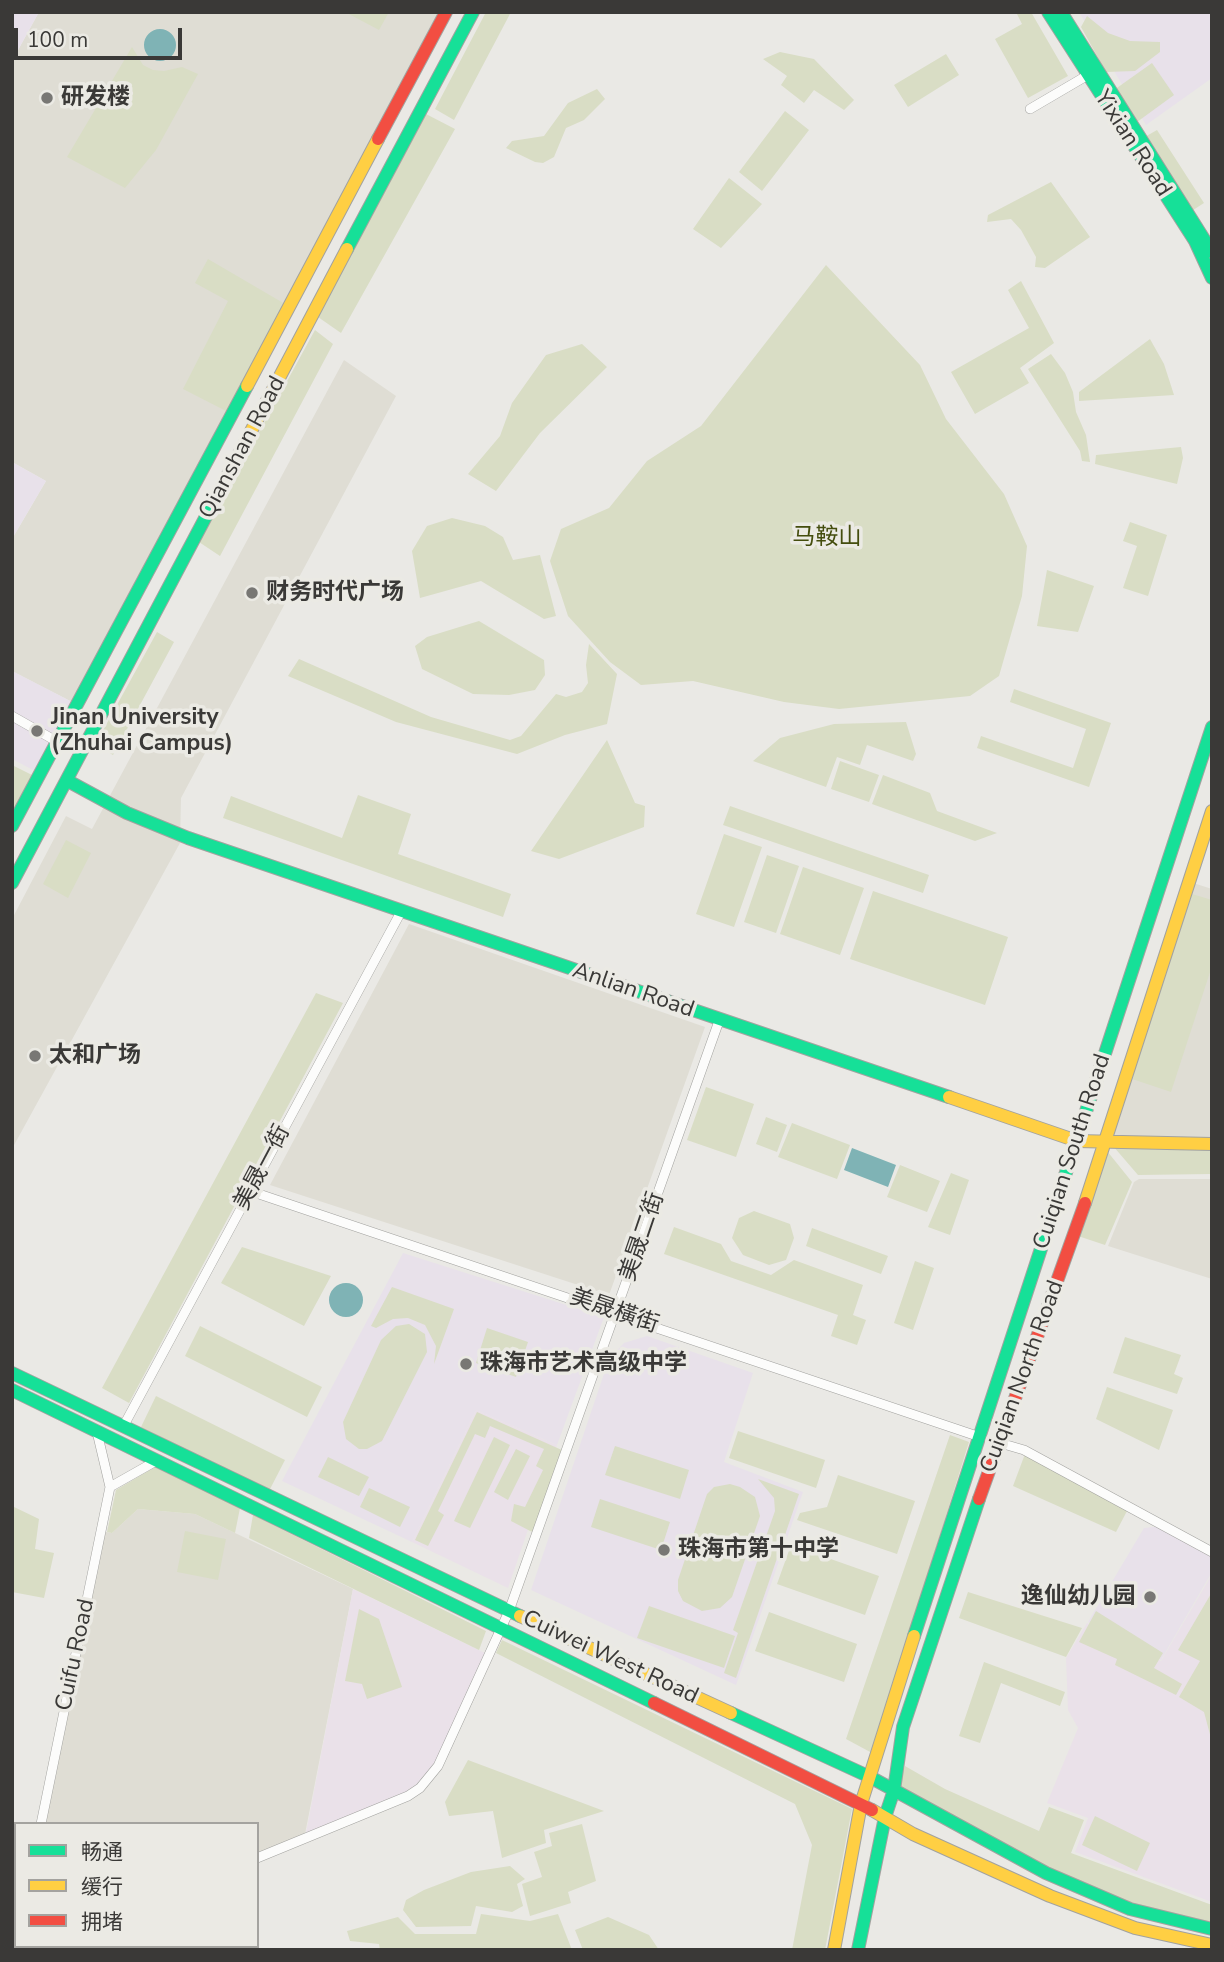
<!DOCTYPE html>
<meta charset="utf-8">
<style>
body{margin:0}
#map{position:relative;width:1224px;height:1962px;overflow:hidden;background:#eae9e5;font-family:"Nunito Sans","Noto Sans SC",sans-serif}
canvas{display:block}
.frame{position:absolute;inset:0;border:14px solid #3a3937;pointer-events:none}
.legend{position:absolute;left:14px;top:1822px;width:245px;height:126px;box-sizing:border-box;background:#ebeae4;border:2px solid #a4a39f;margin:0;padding:9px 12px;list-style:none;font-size:21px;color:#3a3937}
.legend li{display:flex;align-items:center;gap:14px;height:35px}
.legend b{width:35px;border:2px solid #a4a39f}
.scale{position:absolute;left:14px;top:28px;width:168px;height:32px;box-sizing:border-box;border:4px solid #3a3937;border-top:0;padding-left:9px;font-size:21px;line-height:24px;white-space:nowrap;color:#3a3937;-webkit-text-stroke:5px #ebeae4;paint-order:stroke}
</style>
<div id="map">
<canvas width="1224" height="1962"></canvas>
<div class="frame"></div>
<ul class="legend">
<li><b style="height:9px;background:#16e098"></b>畅通</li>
<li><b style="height:9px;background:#ffcf43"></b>缓行</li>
<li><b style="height:9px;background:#f24e42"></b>拥堵</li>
</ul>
<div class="scale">100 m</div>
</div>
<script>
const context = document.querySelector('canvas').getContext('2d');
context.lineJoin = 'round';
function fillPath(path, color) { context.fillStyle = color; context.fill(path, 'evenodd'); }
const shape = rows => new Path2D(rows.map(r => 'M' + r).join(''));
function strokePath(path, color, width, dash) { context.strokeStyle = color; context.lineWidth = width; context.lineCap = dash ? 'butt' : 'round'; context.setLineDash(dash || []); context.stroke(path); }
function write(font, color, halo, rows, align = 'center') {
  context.font = font + ' "Nunito Sans","Noto Sans SC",sans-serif'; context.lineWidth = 7; context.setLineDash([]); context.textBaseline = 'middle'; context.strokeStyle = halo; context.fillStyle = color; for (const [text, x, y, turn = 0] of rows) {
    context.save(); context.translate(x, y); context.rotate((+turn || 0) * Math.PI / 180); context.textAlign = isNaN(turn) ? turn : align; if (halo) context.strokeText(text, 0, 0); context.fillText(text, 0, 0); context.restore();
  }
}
const built = shape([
 [39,12,446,12,76,704,12,671,12,539,46,481,12,462,12,61],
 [344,360,396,396,181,798,180,843,13,1147,12,919,66,816,92,829],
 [1190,882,1212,889,1212,1143,1105,1142],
 [409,924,705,1027,609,1295,270,1185],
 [1139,1179,1212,1179,1212,1279,1108,1246,1134,1182],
 [138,1509,195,1514,353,1589,304,1839,257,1858,257,1824,41,1824,101,1531,112,1533]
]);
const industrial = shape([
 [476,1410,557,1445,508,1588,412,1542],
 [1212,1574,1212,1902,1075,1852,1088,1818,1047,1803,1078,1728,1068,1710,1066,1658,1087,1623,1161,1661],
 [353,1589,487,1654,438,1766,419,1787,305,1838]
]);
const education = shape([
 [12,12,39,12,12,61],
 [1079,12,1212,12,1212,78,1146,125],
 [12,462,46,481,12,539],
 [12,671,76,704,39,773,12,759],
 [403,1253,604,1317,557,1445,476,1410,412,1542,282,1481],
 [647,1336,753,1373,724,1462,803,1492,736,1685,531,1590,609,1359,624,1343],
 [1163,1526,1212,1554,1212,1572,1161,1660,1088,1622,1144,1528]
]);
const green = shape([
 [345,12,389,12,379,30],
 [486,12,511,12,454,120,435,109],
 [1016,12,1031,12,1068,76,1028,98,995,39,1022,24],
 [1087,16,1108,33,1130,41,1160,42,1160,52,1135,71,1106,72,1081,27],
 [132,47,143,65,153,70,164,71,182,67,198,74,156,150,125,188,67,157],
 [780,52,814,59,854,100,844,110,814,90,804,103,781,85,787,76,763,59],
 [946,54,959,75,908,107,894,85],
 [1152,63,1174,95,1137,122,1114,90],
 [597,89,605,99,584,120,566,128,554,157,543,163,535,162,506,148,512,141,544,136,568,103],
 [785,111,809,130,762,191,739,172],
 [426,114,455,129,341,333,318,317],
 [1157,130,1204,203,1190,212,1143,138],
 [729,178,762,204,721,248,693,229],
 [1051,182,1090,237,1045,268,1035,267,1036,257,1021,230,1011,219,987,222,988,215],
 [208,259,285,304,228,412,183,389,228,301,195,283],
 [826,265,920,365,946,419,1004,494,1027,546,1022,596,999,676,970,696,839,709,784,702,693,681,641,685,610,662,568,616,550,561,561,529,609,508,647,461,701,426],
 [1021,281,1054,343,1020,368,1029,383,975,414,951,372,1029,328,1008,290],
 [315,330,333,344,220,556,199,542],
 [1150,339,1164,364,1174,395,1079,401,1079,392],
 [582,344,607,367,540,433,496,491,468,474,500,436,512,403,546,355],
 [1051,354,1065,373,1073,392,1076,412,1086,435,1090,462,1082,461,1080,451,1028,369],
 [1181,447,1183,458,1177,484,1095,464,1096,455],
 [452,518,485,526,503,537,513,560,540,555,556,616,544,619,481,581,420,598,412,551,427,526],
 [1130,522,1167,535,1148,596,1123,588,1137,546,1123,541],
 [1047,570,1094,586,1078,632,1037,626],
 [479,621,544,660,545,675,535,690,509,695,473,694,422,669,415,646,427,637],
 [157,632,174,642,113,755,95,745],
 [589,644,617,674,607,724,565,735,517,754,396,722,288,676,299,659,431,717,510,740,521,736,556,694,566,697,582,692,588,683,586,665],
 [1014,689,1111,723,1089,787,977,748,981,736,1073,768,1086,729,1010,702],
 [906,722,916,754,913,761,867,745,860,765,837,757,826,787,753,761,780,738,834,724],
 [607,740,635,803,645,806,644,827,559,859,531,851],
 [840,761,879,775,869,802,831,789],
 [12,765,34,776,12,819],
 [883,775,930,793,937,811,997,833,975,841,872,804],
 [358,795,411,814,398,854,511,894,503,917,223,818,231,796,342,838],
 [730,806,929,875,923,893,723,825],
 [724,834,762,847,734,927,696,914],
 [66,840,91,853,68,898,43,884],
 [767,855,799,866,776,933,744,922],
 [803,867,864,888,840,955,780,934],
 [873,891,1008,937,985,1005,850,959],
 [1192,894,1212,900,1212,966,1171,1092,1132,1079],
 [316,993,343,1003,129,1403,102,1388],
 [706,1087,754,1104,736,1157,687,1140],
 [766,1117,787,1125,777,1152,756,1144],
 [792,1123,850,1145,837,1179,778,1157],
 [1113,1146,1212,1148,1212,1174,1138,1175],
 [1107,1151,1132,1182,1105,1245,1078,1236],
 [900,1165,940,1181,927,1212,887,1197],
 [951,1173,969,1180,950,1235,928,1227],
 [754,1211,790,1224,794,1238,786,1260,769,1265,743,1255,732,1238,739,1218],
 [674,1227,721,1244,731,1261,771,1275,794,1260,863,1285,853,1315,866,1320,857,1345,831,1336,838,1315,664,1254],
 [812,1228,888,1256,881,1274,806,1246],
 [242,1247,331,1276,304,1326,221,1283],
 [915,1261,934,1268,913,1330,894,1323],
 [392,1287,454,1309,434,1364,436,1346,425,1325,408,1318,393,1319,376,1328,371,1326],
 [409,1324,425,1334,427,1352,382,1441,367,1449,359,1449,346,1439,343,1422,381,1340,396,1326],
 [200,1326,322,1387,307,1417,185,1356],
 [487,1328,528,1342,516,1377,476,1363],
 [1125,1337,1181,1355,1174,1374,1183,1378,1177,1394,1113,1373],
 [1107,1387,1173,1410,1159,1450,1096,1419],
 [156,1396,285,1460,269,1491,141,1427],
 [477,1412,564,1451,534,1533,511,1521,514,1504,525,1507,543,1470,536,1466,544,1449,490,1426,485,1438,475,1434,438,1511,444,1515,428,1546,415,1540],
 [738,1431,825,1460,816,1488,729,1458],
 [950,1435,969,1442,872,1753,846,1739],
 [494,1437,510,1445,470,1528,454,1521],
 [615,1446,689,1470,680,1499,605,1475],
 [516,1449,530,1456,508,1500,494,1492],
 [1025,1454,1127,1511,1116,1532,1013,1486],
 [328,1457,369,1477,359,1496,318,1477],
 [155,1467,240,1508,235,1533,195,1514,138,1509,112,1533,107,1532,116,1490],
 [838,1475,915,1501,897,1554,797,1520,800,1513,827,1507],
 [758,1479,799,1494,736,1678,724,1673,738,1633,733,1630,775,1511,774,1498],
 [730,1484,740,1487,755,1497,760,1516,732,1597,720,1608,702,1611,683,1601,678,1591,678,1580,707,1494,714,1487],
 [369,1488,410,1507,400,1527,360,1507],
 [600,1499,670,1522,661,1550,591,1527],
 [12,1506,39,1519,35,1549,54,1553,44,1598,12,1592],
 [253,1515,486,1631,479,1650,249,1538],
 [185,1531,226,1539,218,1580,177,1572],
 [791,1545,879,1576,865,1615,777,1584],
 [968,1592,1082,1628,1066,1657,959,1618],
 [1212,1592,1212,1742,1204,1712,1179,1697,1200,1661,1178,1650],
 [649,1606,735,1636,724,1668,637,1638],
 [359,1609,379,1619,402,1687,367,1699,362,1684,345,1681],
 [1096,1611,1163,1653,1154,1668,1182,1684,1176,1695,1115,1665,1117,1659,1079,1642],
 [769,1612,857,1644,844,1682,755,1651],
 [502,1640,852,1809,825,1950,792,1950,812,1845,795,1804,496,1653],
 [984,1662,1065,1692,1060,1706,1001,1683,980,1743,959,1736],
 [468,1760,604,1811,544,1830,546,1843,502,1858,493,1811,449,1816,445,1802],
 [905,1766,945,1789,1039,1831,1049,1807,1084,1820,1071,1853,1212,1905,1212,1926,1132,1905,1047,1869,898,1788],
 [1095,1816,1150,1843,1137,1871,1082,1845],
 [582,1824,596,1881,568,1892,571,1903,530,1916,522,1884,542,1877,534,1852,552,1846,549,1833],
 [510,1866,525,1879,517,1884,523,1906,512,1912,476,1906,471,1926,416,1927,403,1910,406,1900,424,1890,471,1872],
 [481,1914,530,1921,558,1914,572,1950,380,1950,379,1944,350,1941,347,1931,398,1917,415,1934,476,1934],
 [608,1917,649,1935,659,1950,583,1950,575,1930]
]);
const water = shape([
 '144 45a16 16 0 1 1 32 0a16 16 0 1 1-32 0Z',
 [852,1148,896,1165,888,1187,844,1170],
 '329 1300a17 17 0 1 1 34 0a17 17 0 1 1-34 0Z'
]);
const street = shape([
 [1030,109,1088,75],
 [12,716,56,741],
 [250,1191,977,1436],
 [123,1427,402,910],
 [1000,1443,1024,1450,1212,1552],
 [110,1487,156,1461],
 [41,1824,110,1487,97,1432],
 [257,1858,408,1796,420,1788,438,1766,509,1611,719,1021],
 [17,1950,17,1946],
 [33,1950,42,1946]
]);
const fast = shape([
 [1048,12,1195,241,1212,278],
 [1061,12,1212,252],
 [347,249,473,12],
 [68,781,127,813,188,838,949,1097],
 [12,826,247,386],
 [12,883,229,473],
 [12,1373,520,1616],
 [12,1390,654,1703],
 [914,1636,1212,727],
 [731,1713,870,1777,1046,1873,1130,1909,1212,1929],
 [858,1950,885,1817,894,1790,903,1727,979,1499]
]);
const slow = shape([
 [247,386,378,139],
 [229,473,347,249],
 [949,1097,1077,1141,1212,1144],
 [1085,1203,1212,811],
 [520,1616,731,1713],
 [872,1810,913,1834,1050,1896,1135,1928,1212,1945],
 [834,1950,861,1804,914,1636]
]);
const jam = shape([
 [378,139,446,12],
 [979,1499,1085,1203],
 [654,1703,872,1810]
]);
const markers = [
 [47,98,7,"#787774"],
 [252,593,7,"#787774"],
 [37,731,7,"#787774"],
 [35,1056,7,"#787774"],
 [466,1364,7,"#787774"],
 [664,1550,7,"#787774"],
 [1150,1597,7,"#787774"]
];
const poiNames = [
 ["研发楼",61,98],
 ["财务时代广场",266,593],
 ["Jinan University",51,718],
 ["(Zhuhai Campus)",51,744],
 ["太和广场",49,1056],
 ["珠海市艺术高级中学",480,1364],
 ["珠海市第十中学",678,1550],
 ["逸仙幼儿园",1136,1597,"right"]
];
const streetNames = [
 ["Yixian Road",1132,144,57],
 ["Qianshan Road",243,448,-62],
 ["Anlian Road",633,991,19],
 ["Cuiqian South Road",1073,1152,-72],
 ["美晟一街",263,1168,-62],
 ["美晟二街",643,1237,-71],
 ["美晟橫街",614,1312,19],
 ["Cuiqian North Road",1023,1377,-70],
 ["Cuifu Road",76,1655,-78],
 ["Cuiwei West Road",610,1658,25]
];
const parkNames = [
 ["马鞍山",827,538]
];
fillPath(built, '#dfddd4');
fillPath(industrial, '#eae1e9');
fillPath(education, '#e8e1ea');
fillPath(green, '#d9ddc5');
fillPath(water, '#7fb3b5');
strokePath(street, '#a2a29f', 10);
strokePath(fast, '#a2a29f', 14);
strokePath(slow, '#a2a29f', 14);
strokePath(jam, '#a2a29f', 14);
strokePath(street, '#fcfcfb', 9);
strokePath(fast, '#16e098', 12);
strokePath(slow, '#ffcf43', 12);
strokePath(jam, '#f24e42', 12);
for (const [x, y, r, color] of markers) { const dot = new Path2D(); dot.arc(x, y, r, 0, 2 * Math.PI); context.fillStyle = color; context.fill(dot); strokePath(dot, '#ebeae4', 2.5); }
write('bold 23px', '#3a3937', '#ebeae4', poiNames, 'left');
write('23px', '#3a3937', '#ebeae4', streetNames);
write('23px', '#444d0e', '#ebeae4', parkNames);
</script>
